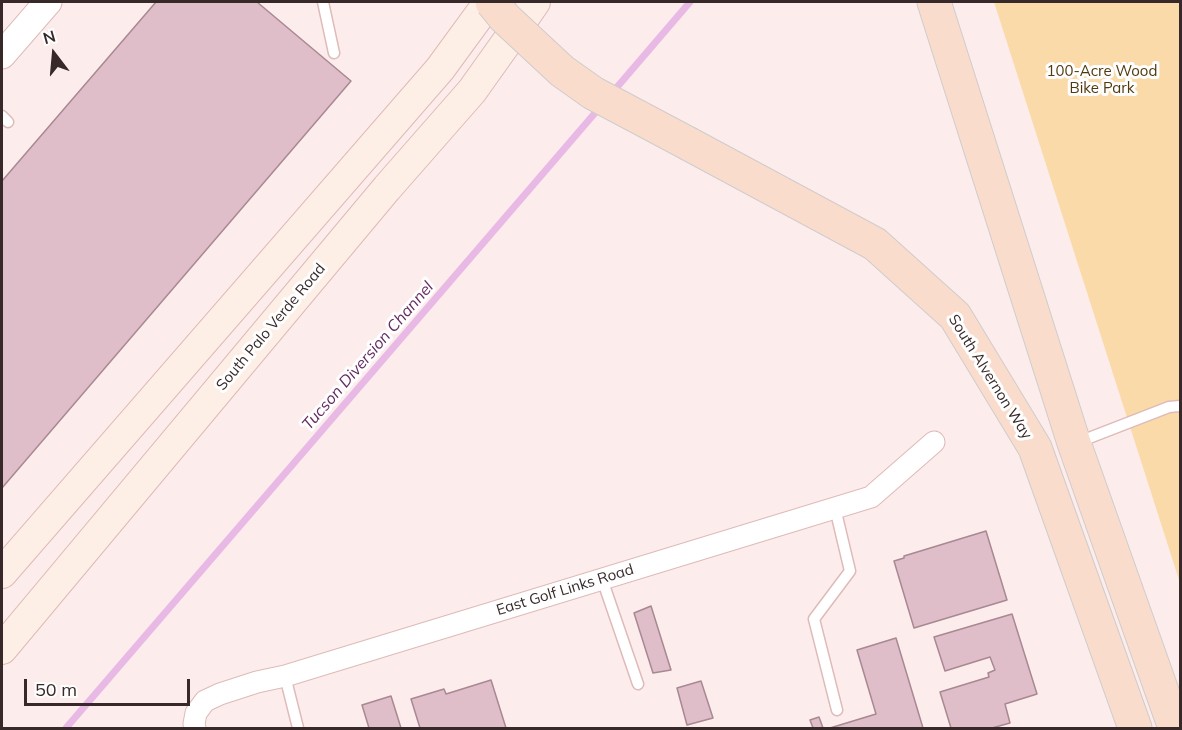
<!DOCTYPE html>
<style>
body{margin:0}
#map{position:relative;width:1182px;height:730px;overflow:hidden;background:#fcedec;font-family:Mulish,sans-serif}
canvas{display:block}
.frame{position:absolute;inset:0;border:3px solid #372929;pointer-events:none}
.north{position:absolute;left:24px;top:24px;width:60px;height:60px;-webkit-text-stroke:4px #fefefe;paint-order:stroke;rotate:344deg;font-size:16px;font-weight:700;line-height:24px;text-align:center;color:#372929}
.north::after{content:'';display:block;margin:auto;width:21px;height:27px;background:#372929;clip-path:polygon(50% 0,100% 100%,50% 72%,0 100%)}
.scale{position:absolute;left:24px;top:679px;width:166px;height:27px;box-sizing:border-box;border:3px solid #372929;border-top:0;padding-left:8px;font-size:18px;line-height:21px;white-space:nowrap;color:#372929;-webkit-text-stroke:4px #fefefe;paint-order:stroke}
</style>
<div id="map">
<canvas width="1182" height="730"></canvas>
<div class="frame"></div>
<div class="north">N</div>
<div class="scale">50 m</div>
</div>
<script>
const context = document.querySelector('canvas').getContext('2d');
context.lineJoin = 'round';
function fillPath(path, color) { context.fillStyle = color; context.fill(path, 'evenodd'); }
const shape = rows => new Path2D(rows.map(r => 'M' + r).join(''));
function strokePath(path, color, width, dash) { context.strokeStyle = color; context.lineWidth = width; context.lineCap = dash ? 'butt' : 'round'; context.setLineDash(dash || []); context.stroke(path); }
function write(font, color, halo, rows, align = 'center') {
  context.font = font + ' Mulish,sans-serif'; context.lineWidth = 6; context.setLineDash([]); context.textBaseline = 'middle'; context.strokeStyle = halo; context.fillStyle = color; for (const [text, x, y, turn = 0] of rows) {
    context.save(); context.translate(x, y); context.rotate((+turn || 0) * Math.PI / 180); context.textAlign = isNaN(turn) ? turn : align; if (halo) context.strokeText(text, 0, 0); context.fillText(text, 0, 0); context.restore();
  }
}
const green = shape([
 [994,2,1180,2,1180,583]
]);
const stream = shape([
 [612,93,690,2],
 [66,728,601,106]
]);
const building = shape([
 [156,2,257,2,351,81,2,488,2,181,156,2],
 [986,531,1007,600,914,628,894,561,904,558,904,556,986,531],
 [651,606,671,670,653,673,634,613,651,606],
 [1012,614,1037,694,1005,704,1010,723,992,728,951,728,940,692,989,677,988,673,995,670,990,657,945,671,934,637,1012,614],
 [896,638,923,728,830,728,876,714,857,650,896,638],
 [491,680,506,728,420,728,411,699,444,689,446,694,491,680],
 [701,681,713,718,687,725,677,688,701,681],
 [391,696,401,728,369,728,362,705,391,696],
 [819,717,823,728,813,728,810,720,819,717]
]);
const service = shape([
 [323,2,334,53],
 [2,116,8,122],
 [1076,443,1169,407,1180,406],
 [835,508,850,571,814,619,837,710],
 [602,579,638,684],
 [285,676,298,728]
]);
const minor = shape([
 [195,728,194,724,196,713,205,701,220,694,257,682,285,676,871,497,934,442]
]);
const tertiary = shape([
 [2,55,48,2]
]);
const secondary = shape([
 [2,573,440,69,489,2],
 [2,649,387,188,472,91,524,18,535,2]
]);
const primary = shape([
 [934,2,1074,443,1175,728],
 [689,144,875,244,955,316,1035,448,1135,728]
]);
const primaryBridge = shape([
 [492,2,505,18,562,71,593,93,689,144]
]);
const parkNames = [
 ["100-Acre Wood",1102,71],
 ["Bike Park",1102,88]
];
const streetNames = [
 ["South Palo Verde Road",271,327,-50],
 ["South Alvernon Way",990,377,58],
 ["East Golf Links Road",565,590,-17]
];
const waterNames = [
 ["Tucson Diversion Channel",368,356,-49]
];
fillPath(green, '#fbdaa9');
strokePath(stream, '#e9b9e6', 7);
fillPath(building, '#dfbdc9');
strokePath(building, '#a88893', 1.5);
strokePath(service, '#debab8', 13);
strokePath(minor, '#debab8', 23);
strokePath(tertiary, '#debab8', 29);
strokePath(secondary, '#debab8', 32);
strokePath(primary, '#cfcccc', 35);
strokePath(service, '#fff', 10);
strokePath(minor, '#fff', 21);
strokePath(tertiary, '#fff', 27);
strokePath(secondary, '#fdeee6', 30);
strokePath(primary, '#fadccc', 33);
strokePath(primaryBridge, '#cfcccc', 35, []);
strokePath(primaryBridge, '#fadccc', 33);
write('15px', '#51390e', '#fefefe', parkNames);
write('15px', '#372929', '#fefefe', streetNames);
write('italic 16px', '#622b61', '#fefefe', waterNames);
</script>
